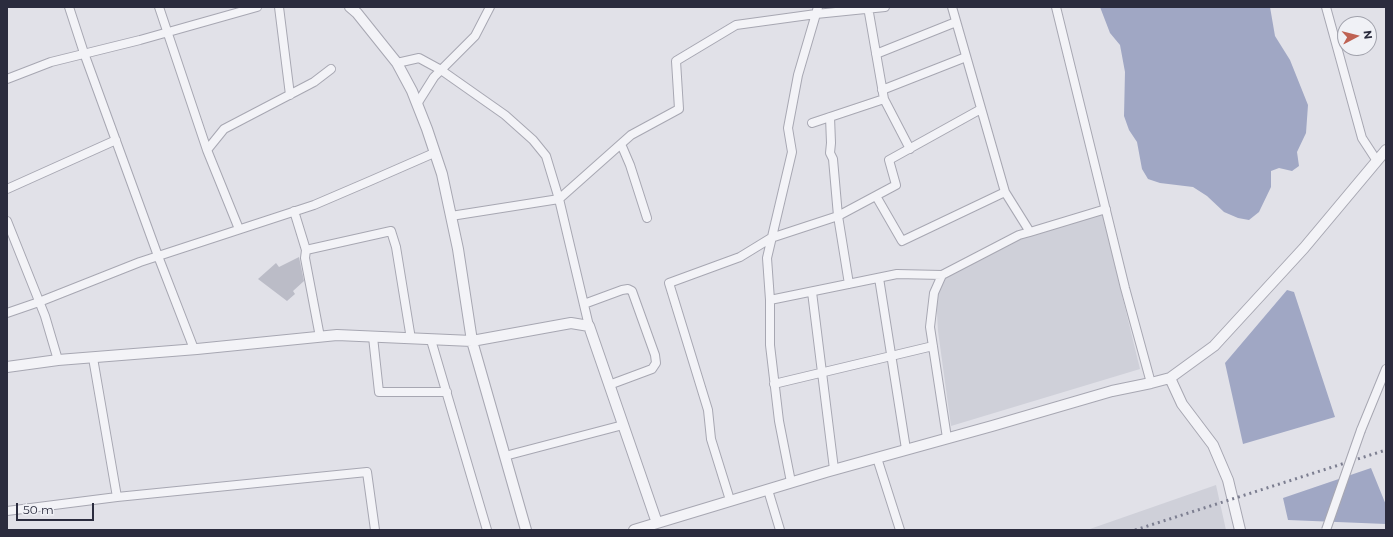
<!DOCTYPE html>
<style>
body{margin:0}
#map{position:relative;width:1393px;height:537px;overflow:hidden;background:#e1e1e8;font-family:Montserrat,sans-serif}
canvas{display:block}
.frame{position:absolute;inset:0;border:8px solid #2b2c3e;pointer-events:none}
.north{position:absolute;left:1337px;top:16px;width:40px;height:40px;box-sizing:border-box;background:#f0f1f6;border:1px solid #a1a2ac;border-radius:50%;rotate:83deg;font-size:11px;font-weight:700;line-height:16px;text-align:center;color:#2b2c3e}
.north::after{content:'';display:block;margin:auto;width:14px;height:18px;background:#bf6253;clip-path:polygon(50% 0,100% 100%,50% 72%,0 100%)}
.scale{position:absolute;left:16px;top:503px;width:78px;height:18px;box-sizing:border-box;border:2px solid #2b2c3e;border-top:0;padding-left:5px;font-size:12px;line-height:14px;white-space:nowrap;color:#2b2c3e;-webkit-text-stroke:3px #f0f1f6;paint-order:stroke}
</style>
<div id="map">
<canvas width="1393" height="537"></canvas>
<div class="frame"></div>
<div class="north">N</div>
<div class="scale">50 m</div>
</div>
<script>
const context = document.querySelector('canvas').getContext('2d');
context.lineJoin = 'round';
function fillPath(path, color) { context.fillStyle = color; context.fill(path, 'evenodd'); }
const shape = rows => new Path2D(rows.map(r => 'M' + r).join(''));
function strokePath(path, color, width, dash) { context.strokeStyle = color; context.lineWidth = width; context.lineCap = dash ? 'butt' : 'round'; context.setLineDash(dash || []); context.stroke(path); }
const built = shape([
 [1102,213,1140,369,951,426,938,331,936,295,944,277,1021,238],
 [1216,485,1226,530,1087,530]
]);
const water = shape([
 [1100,7,1270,7,1275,36,1290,60,1308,105,1306,133,1297,152,1299,166,1292,171,1279,168,1271,171,1271,187,1259,212,1249,220,1238,218,1224,212,1207,196,1193,187,1160,183,1148,179,1142,169,1137,142,1129,130,1124,116,1125,72,1120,45,1110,33],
 [1287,290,1294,292,1335,417,1243,444,1225,363],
 [1371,468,1386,505,1386,524,1288,520,1283,498]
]);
const building = shape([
 [299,257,304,281,293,291,295,294,287,301,258,279,276,263,279,267]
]);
const minor = shape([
 [69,7,84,53,158,256,194,349],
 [159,7,207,150,224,129,314,82,331,69],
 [279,7,290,95],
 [1056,7,1125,288,1151,383],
 [1326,7,1362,138,1377,161],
 [876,54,956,22],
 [397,63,419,58,441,70,505,115,533,140,546,156,559,199,451,216],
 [7,79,51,62,140,40,257,7],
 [882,90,966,57],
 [884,99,910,149],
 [417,104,434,77,475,36,490,7],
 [830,117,831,143,830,153,833,159,838,216,849,284],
 [812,123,884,99,868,7],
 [621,144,630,165,647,218],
 [207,150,239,229],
 [7,189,116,140],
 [876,196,902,241,1005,192],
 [294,211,306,250,305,258,320,337],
 [7,221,45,316,58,360],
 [1030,232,1106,209],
 [306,250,391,231,396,247,411,339],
 [879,278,906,449],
 [812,292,834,469],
 [770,300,897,274,942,275],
 [584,304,622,290,628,289,632,291,655,355,656,363,652,369,609,385],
 [7,313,39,302,140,262,314,205,370,181,434,153],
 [589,326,559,199,631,135,679,109,676,61,736,25,816,14,885,7],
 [373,337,379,392,447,392],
 [431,340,487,530],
 [93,358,117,497,367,472,375,530],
 [774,384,933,346],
 [1361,430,1386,369],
 [947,438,930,327,934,293,942,275,1019,235,1030,232,1005,192,952,7],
 [505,456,623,425],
 [877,458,900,530],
 [791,482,779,421,770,345,770,300,767,258,792,152,788,128,798,75,818,7],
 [768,490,780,530],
 [730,500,711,439,708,410,669,283,740,257,771,238,838,216,896,185,889,160,981,109],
 [7,511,117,497]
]);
const tertiary = shape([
 [350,7,357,13,397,63,412,91,427,129,442,174,458,249,472,341,571,323,589,326,657,523],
 [7,367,58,360,197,349,337,335,472,341,526,530],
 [1170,378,1182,404,1213,445,1228,480,1240,530],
 [634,530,826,472,992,426,1112,391,1151,383,1170,378,1214,346,1304,248,1386,150]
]);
const rail = shape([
 [1135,530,1386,450]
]);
const minorBridge = shape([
 [1326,530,1361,430]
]);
fillPath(built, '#cfd0d9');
fillPath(water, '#a0a7c4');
fillPath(building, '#bbbcc7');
strokePath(minor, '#a7a7b2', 10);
strokePath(tertiary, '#a7a7b2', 12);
strokePath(minor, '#f3f3f7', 8);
strokePath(tertiary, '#f3f3f7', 10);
strokePath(rail, '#7c7e90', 3, [2, 4]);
strokePath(minorBridge, '#a7a7b2', 10, []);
strokePath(minorBridge, '#f3f3f7', 8);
</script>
